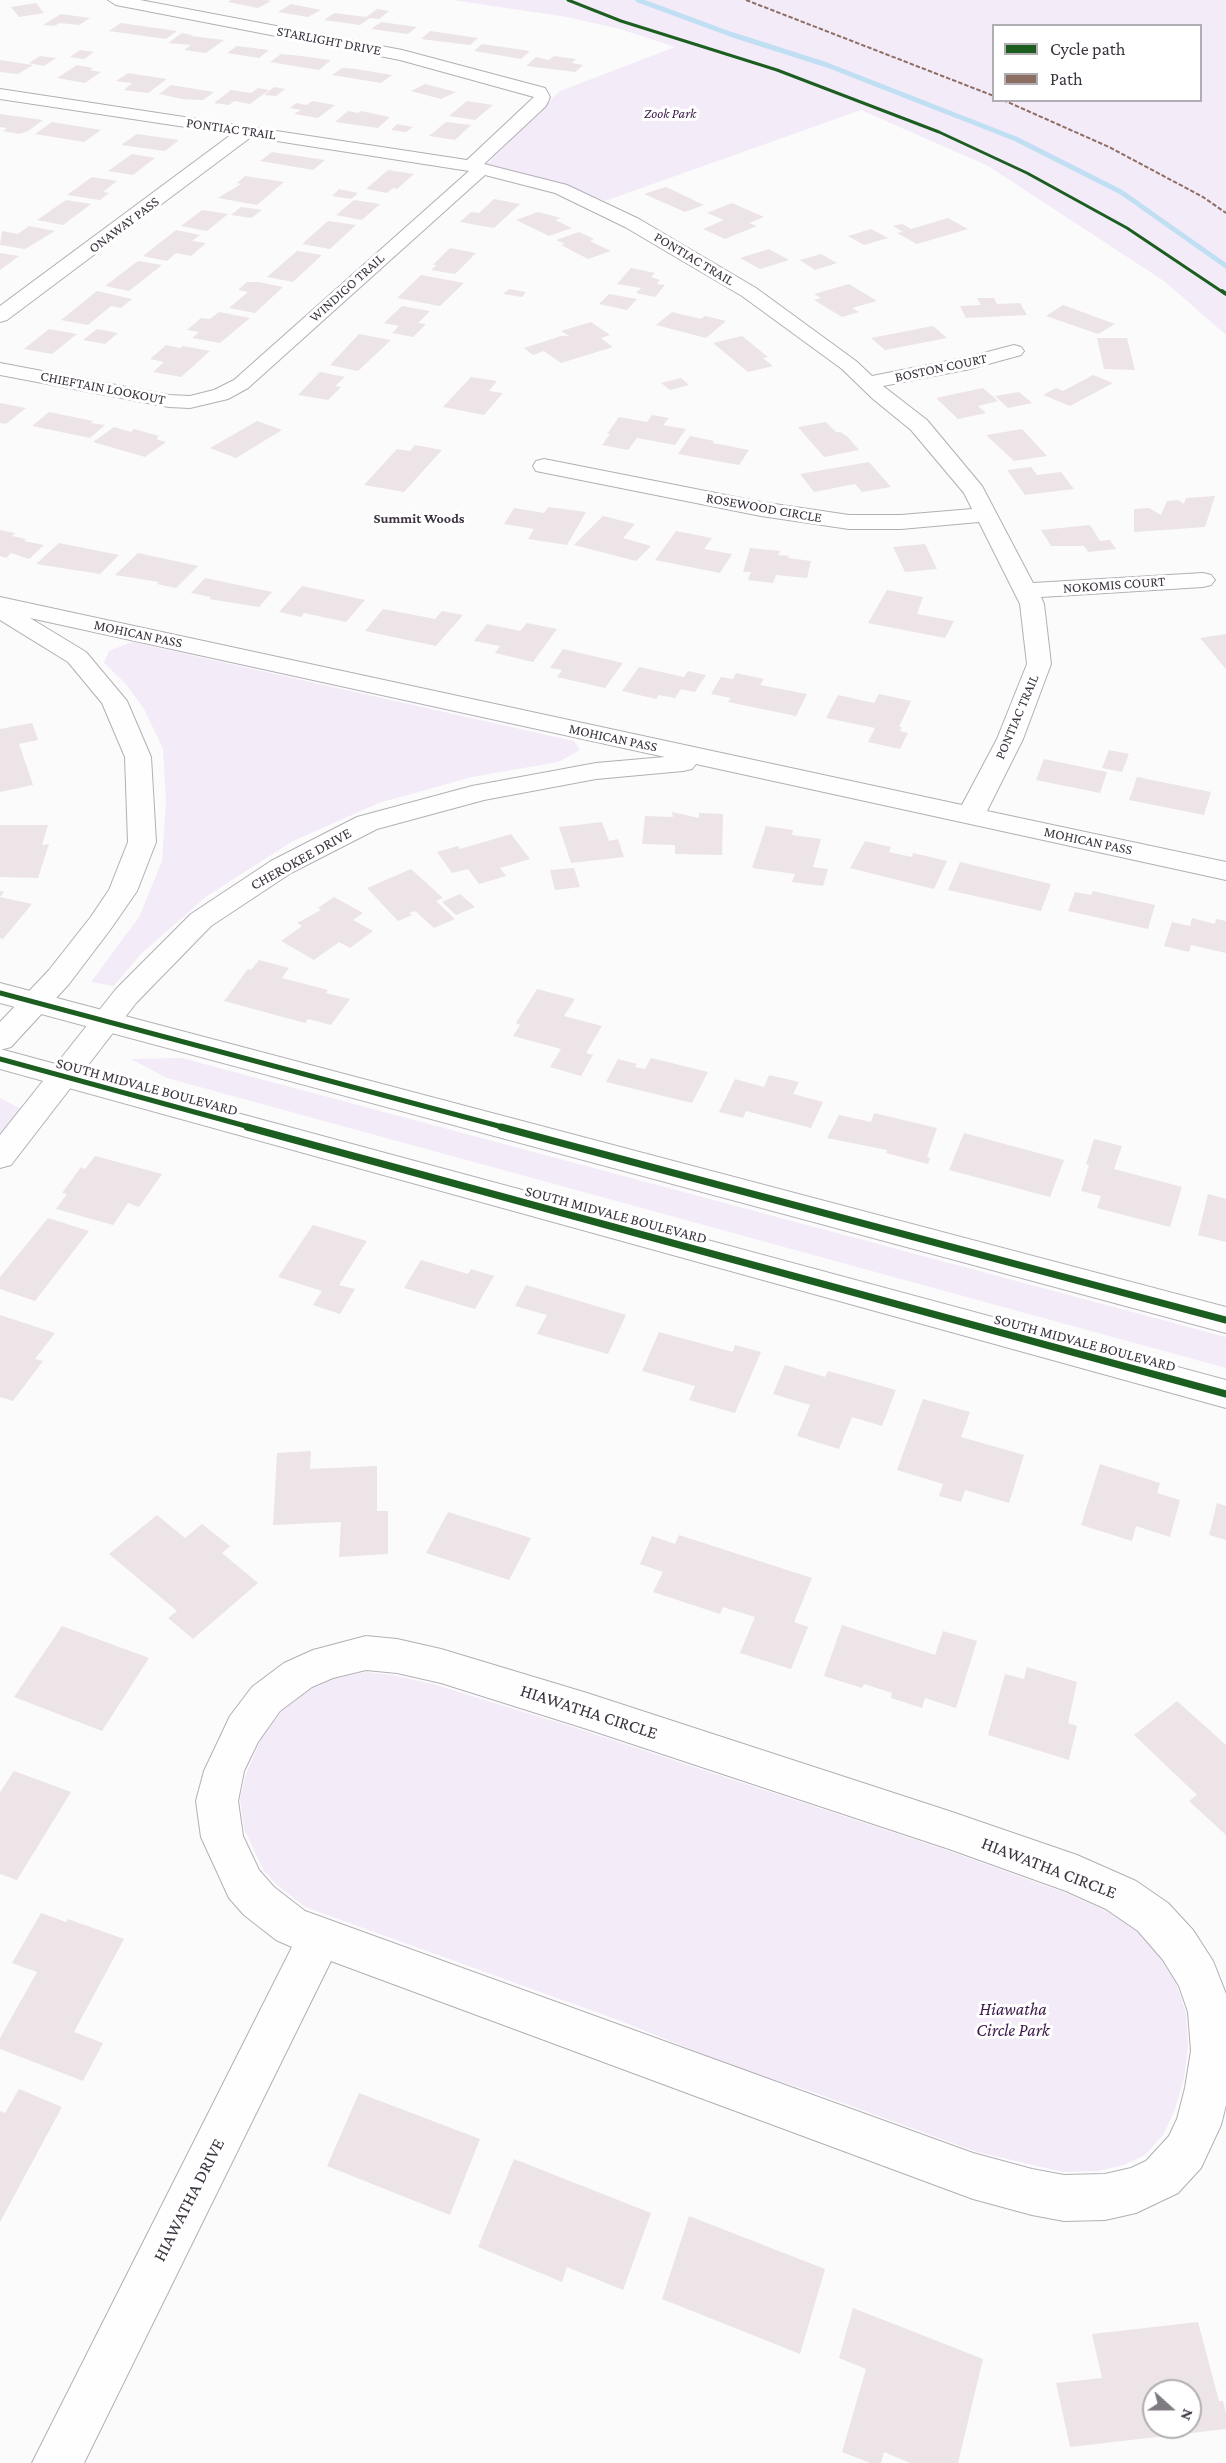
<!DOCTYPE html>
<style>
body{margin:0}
#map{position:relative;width:1226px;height:2463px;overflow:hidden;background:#fbfbfb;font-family:"Crimson Pro",serif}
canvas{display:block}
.legend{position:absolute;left:992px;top:24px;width:210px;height:78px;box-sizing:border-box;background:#fff;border:2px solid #b1aeb3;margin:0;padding:8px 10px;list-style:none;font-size:18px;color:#3c3440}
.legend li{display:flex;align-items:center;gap:12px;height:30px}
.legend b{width:30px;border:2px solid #b1aeb3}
.north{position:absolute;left:1142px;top:2379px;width:60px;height:60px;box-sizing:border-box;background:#fff;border:2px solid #b1aeb3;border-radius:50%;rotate:111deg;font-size:16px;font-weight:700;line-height:24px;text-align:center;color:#3c3440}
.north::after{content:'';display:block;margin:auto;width:21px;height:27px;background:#7f7a81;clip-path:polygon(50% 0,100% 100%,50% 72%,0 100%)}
</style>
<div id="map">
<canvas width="1226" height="2463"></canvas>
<ul class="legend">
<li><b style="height:8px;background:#1b5e20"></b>Cycle path</li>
<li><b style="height:8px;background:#8d6e63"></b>Path</li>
</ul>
<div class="north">N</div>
</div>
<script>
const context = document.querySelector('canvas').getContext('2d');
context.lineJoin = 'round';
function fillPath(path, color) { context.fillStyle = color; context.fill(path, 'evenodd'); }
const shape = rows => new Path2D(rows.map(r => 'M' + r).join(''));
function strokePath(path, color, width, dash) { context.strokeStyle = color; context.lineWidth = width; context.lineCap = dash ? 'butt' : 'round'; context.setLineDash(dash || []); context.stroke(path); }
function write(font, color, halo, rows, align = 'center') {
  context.font = font + ' "Crimson Pro",serif'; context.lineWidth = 6; context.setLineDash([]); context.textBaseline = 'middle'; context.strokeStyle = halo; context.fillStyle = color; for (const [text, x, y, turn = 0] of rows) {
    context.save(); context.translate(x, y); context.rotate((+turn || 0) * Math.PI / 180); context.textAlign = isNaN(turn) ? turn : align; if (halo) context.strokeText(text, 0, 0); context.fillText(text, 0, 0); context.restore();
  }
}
const green = shape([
 [452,0,1226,0,1226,335,1164,281,988,166,861,110,605,201,564,184,487,164,560,91,675,47,620,29,567,17],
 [994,26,1200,26,1200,100,994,100],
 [132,642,574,741,580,750,558,762,472,777,379,803,293,841,207,896,141,954,114,986,91,982,139,917,162,861,166,801,163,749,144,709,125,683,104,663,109,651],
 [182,1058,1226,1337,1226,1368,167,1078,131,1059],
 [0,1098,21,1109,0,1143],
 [366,1672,392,1675,433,1684,579,1729,943,1849,1071,1895,1111,1913,1139,1932,1158,1955,1176,1983,1186,2013,1188,2047,1184,2079,1174,2112,1163,2135,1145,2155,1124,2165,1098,2171,1063,2172,977,2152,813,2092,729,2065,626,2023,305,1907,276,1884,264,1871,244,1829,240,1799,246,1774,262,1737,282,1711,309,1690,333,1679]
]);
const stream = shape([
 [638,0,730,34,827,65,1016,139,1121,192,1226,266]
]);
const building = shape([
 [231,0,266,0,271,1,258,8,228,2],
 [36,3,44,13,19,17,11,7],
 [291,4,321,10,308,17,278,12],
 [377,9,389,11,379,19,370,18,360,25,324,20,334,13,366,17],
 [61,14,90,18,79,25,60,23,54,26,43,25],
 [381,22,417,27,408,34,371,29],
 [121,23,177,31,166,39,109,31],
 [430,31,478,38,470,45,421,39],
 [182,33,192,35,191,36,224,40,206,53,184,50,191,45,168,43],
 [482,44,530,51,521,59,474,51],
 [237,46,269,50,259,58,227,53],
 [80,50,94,52,84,59,70,57],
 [281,54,301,56,331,60,319,70,270,62],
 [40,56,56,58,44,66,29,63],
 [554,56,576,59,572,63,583,65,575,72,526,66,536,57,549,60],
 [0,60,33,65,18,74,0,72],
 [77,65,93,68,90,70,101,72,85,83,57,78],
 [342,68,356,69,392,75,381,83,332,75],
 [128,73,167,79,148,93,124,90,132,83,116,81],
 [425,84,456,92,441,99,411,91],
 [171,85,214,92,203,100,182,99,159,94],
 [274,87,285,89,276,96,264,95],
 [258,88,269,90,250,104,234,101,229,105,214,103,231,90,251,93],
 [312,101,335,105,318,118,294,114,301,110,290,108,296,103,307,105],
 [467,101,493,105,475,120,449,116],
 [348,111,358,113,361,111,390,117,378,128,335,122],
 [0,114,43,120,28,131,19,134,3,131,7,128,0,127],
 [52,122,101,130,84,142,35,134],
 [446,122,471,125,455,140,429,136],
 [397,124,413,127,406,132,391,130],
 [137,134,179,140,165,151,121,145],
 [272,152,325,160,313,170,260,161],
 [132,154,155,158,133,175,108,171],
 [388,170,414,174,397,189,393,188,387,193,366,189],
 [245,176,284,182,257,205,218,198,241,184,237,183],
 [92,177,117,181,103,192,109,193,100,200,67,195],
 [666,187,704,205,685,212,644,194],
 [339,189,358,193,351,199,332,196],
 [494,199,520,204,494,228,460,222,471,212,479,213],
 [66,200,91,204,63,225,37,220],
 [354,200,380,204,362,220,336,215],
 [732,203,764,217,749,223,757,226,725,239,703,229,724,220,707,213],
 [241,207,262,210,251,218,231,215],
 [202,210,228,214,207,231,181,226],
 [538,212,561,218,555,220,572,228,549,236,516,220],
 [948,218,968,229,917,244,897,233,903,232,893,226,902,224,911,229],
 [328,221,356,225,330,249,302,244],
 [29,226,55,231,25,249,0,245,2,231,18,234],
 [871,229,888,238,864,245,848,236],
 [176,230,200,235,192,241,206,243,191,256,176,253,167,261,143,256],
 [579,232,594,239,590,241,611,251,588,259,561,245,565,244,556,240],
 [450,248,476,253,455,274,431,270,437,265,433,265],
 [769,249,789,260,760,269,740,258],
 [297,251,322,255,293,282,267,277],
 [0,253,19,256,0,270],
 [821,254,837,263,815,270,800,260],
 [138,261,162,265,129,291,105,286],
 [631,268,655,273,651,277,660,280,657,284,665,285,655,297,636,293,641,288,617,284],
 [421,275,464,283,440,306,397,298],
 [247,282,259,282,283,287,255,313,229,308,248,292,238,290],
 [849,284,877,301,852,308,859,312,842,317,814,300,821,298,814,294],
 [509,289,526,292,522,297,503,294],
 [97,291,132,299,121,308,111,306,88,325,61,320],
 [609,294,637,299,627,310,599,304],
 [977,298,994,298,997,304,1020,303,1027,315,966,318,960,306,981,305],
 [1063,305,1115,324,1098,334,1046,316],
 [402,306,430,311,418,323,426,324,413,337,392,333,399,326,384,323],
 [219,312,250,318,220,343,192,338,199,332,187,330,201,318,210,319],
 [672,312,701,319,705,316,726,321,706,338,656,325],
 [591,322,610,335,601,338,613,347,561,363,544,351,533,355,524,348,561,336,569,336,561,331],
 [933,326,947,338,885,350,871,338],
 [49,329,77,334,52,354,24,349],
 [97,329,118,333,105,344,83,340],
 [359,334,391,340,358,371,330,365],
 [742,336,768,357,763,358,773,366,748,372,713,343],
 [1097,338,1127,338,1135,370,1104,369],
 [166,345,180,348,183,346,210,351,181,377,153,372,164,362,150,359],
 [320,372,345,377,335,386,341,387,328,400,298,395],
 [1093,375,1113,383,1070,406,1043,395,1056,388,1063,391],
 [471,377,497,381,489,391,503,393,484,415,443,407],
 [681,378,689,385,670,390,661,383],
 [983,388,998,401,978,406,986,413,958,419,936,398],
 [1019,392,1032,403,1008,408,995,396],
 [0,403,26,408,6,424,0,423],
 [49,412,93,421,91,423,105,425,90,438,32,426],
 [652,415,669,418,663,425,686,429,675,445,637,438,628,450,602,445,610,434,607,434,619,417,647,422],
 [257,421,282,430,236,458,210,448],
 [826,422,836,432,840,432,847,436,859,450,824,457,798,427],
 [114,427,131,432,134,429,159,436,156,439,166,442,145,457,93,442],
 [1022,429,1047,456,1014,461,986,435],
 [690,436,714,441,713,443,749,450,739,465,678,454],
 [415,445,442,450,404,492,364,485,397,449,410,451],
 [869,462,891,487,862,492,855,484,814,492,800,474],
 [1031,467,1037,475,1061,472,1074,489,1025,495,1007,470],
 [1215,496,1205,527,1134,532,1134,509,1149,508,1161,515,1167,501,1178,500,1184,504,1186,498],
 [548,507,586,512,567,545,528,539,534,529,504,524,514,508,544,513],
 [603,516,635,524,623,538,651,546,636,561,574,545],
 [1090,525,1100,541,1110,540,1116,549,1088,552,1084,546,1051,546,1041,530],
 [0,530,15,533,12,536,26,539,24,541,44,545,29,559,11,553,6,558,0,556],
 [676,531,712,538,704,549,732,554,720,573,655,560],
 [59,543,119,555,100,574,36,564],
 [925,544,937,569,905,572,893,547],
 [750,548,780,551,778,555,789,556,788,558,811,561,807,578,776,575,773,583,748,580,751,572,743,572],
 [138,553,198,566,176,588,157,584,159,582,115,575],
 [205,578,272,592,259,607,209,599,211,597,191,593],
 [302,586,365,600,346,622,304,613,301,617,279,612],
 [887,590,923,597,917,614,954,621,945,638,868,623],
 [383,609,435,619,442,611,463,615,436,646,365,631],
 [527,623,557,629,533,662,495,653,500,646,474,641,487,624,520,631],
 [1226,634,1226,669,1200,638],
 [563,649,623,663,605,688,557,677,562,670,550,668],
 [639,667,684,677,688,671,706,675,695,692,681,689,675,698,659,695,656,699,622,691],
 [736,673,764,679,760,685,807,694,796,716,728,702,731,698,711,694,721,677,733,679],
 [879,694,911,701,899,727,902,727,900,731,908,733,900,749,868,742,875,728,826,718,838,695,874,703],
 [32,723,38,740,19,744,33,785,0,792,0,729],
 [1109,750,1129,754,1122,772,1102,768],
 [1044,759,1107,772,1100,793,1036,780],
 [1137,777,1211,792,1204,815,1129,800],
 [672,812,699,818,699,813,723,814,722,855,675,854,675,845,642,844,645,816,673,817],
 [602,822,609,841,618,839,624,857,571,863,559,827],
 [0,825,48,825,42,845,49,844,38,878,0,877],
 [766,826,793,830,792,835,821,839,813,867,828,869,823,886,792,882,795,874,752,868],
 [511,834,530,859,500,868,506,876,479,884,468,869,452,873,437,852,458,846,460,849],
 [865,841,891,847,889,852,912,857,913,853,947,861,934,889,850,868],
 [960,862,1051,884,1041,911,948,890],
 [574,868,580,887,555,890,550,870],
 [411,869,443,898,436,901,455,919,434,928,415,911,409,913,412,915,398,921,367,888],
 [0,891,4,892,0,897,32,904,3,939,0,938],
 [1093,891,1155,905,1148,929,1068,911,1075,892,1091,895],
 [460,894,475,907,456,915,442,902],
 [334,897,363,913,353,920,373,931,350,948,339,942,314,960,281,941,302,926,297,923,321,910,318,908],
 [1192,918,1215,924,1216,919,1226,921,1226,953,1191,945,1189,952,1164,946,1172,922,1190,926],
 [259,960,289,968,282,978,328,990,326,993,350,999,331,1025,308,1019,305,1023,224,1001,248,969,251,970],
 [537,989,575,999,564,1016,602,1026,586,1053,593,1055,581,1076,550,1067,561,1049,513,1036,520,1025,516,1023],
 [651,1058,708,1072,692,1103,606,1082,618,1059,637,1064,635,1067,645,1069],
 [769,1075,799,1082,793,1094,823,1102,811,1128,746,1111,743,1118,719,1112,735,1079,764,1087],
 [874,1113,937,1128,927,1157,930,1158,928,1164,886,1153,887,1150,827,1138,839,1115,871,1122],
 [964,1133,1064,1160,1050,1197,949,1170],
 [1094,1139,1122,1146,1114,1169,1182,1187,1170,1227,1097,1208,1101,1196,1081,1191,1089,1165,1086,1164],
 [95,1156,162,1174,139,1207,128,1203,113,1225,56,1209,67,1194,62,1193,81,1167,85,1169],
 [1208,1194,1226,1199,1226,1242,1198,1235],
 [48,1218,89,1231,35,1301,0,1289,0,1277],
 [313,1225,367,1241,339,1285,355,1289,340,1314,313,1305,322,1291,278,1277],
 [421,1260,468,1274,471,1269,494,1276,475,1309,404,1288],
 [526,1285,626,1315,608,1354,537,1334,547,1315,515,1306],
 [0,1315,55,1333,35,1359,43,1361,13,1401,0,1397],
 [659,1332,733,1352,735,1345,761,1352,735,1413,689,1400,695,1386,642,1371],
 [785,1365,825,1377,828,1371,896,1390,882,1426,852,1417,839,1449,797,1436,810,1405,773,1394],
 [923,1399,970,1412,961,1437,1024,1455,1009,1503,965,1490,961,1502,939,1496,943,1484,897,1470],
 [311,1451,310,1469,377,1466,377,1511,388,1511,388,1554,339,1557,341,1522,273,1525,277,1453],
 [1100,1464,1160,1483,1157,1493,1180,1500,1170,1537,1136,1526,1132,1541,1081,1525],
 [1217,1503,1226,1506,1226,1540,1209,1535],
 [448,1512,531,1538,509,1580,426,1553],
 [157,1515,185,1538,202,1524,230,1546,222,1553,258,1583,193,1639,168,1618,177,1611,109,1554],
 [679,1535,812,1578,794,1622,808,1627,791,1669,740,1653,755,1617,723,1607,720,1614,653,1592,663,1572,640,1564,652,1536,675,1544],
 [842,1625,935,1655,943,1631,977,1641,956,1708,925,1698,922,1708,891,1698,892,1693,864,1684,862,1688,824,1676],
 [62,1626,149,1658,102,1731,14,1697],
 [1027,1667,1077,1682,1068,1723,1077,1726,1069,1760,988,1735,1005,1674,1024,1679],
 [1177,1701,1226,1745,1226,1835,1189,1801,1197,1795,1134,1735],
 [14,1771,71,1792,17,1880,0,1874,0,1792],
 [41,1913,66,1922,68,1919,124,1939,74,2032,103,2043,83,2081,0,2049,0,2038,37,1972,12,1963],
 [19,2089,62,2107,0,2222,0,2111,5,2113],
 [359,2093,480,2139,450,2215,327,2166],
 [514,2159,651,2213,623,2290,567,2267,562,2282,478,2247],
 [689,2216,825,2269,800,2354,662,2299],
 [853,2308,983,2359,958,2463,910,2463,884,2452,881,2463,870,2463,842,2452,866,2369,839,2358],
 [1198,2322,1219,2401,1223,2401,1226,2413,1226,2429,1070,2447,1056,2383,1102,2378,1092,2334],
 [1154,2391,1190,2391,1190,2427,1154,2427]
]);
const street = shape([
 [108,0,140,0,402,50,545,88,550,97,546,106,484,164,567,185,639,219,756,288,856,361,872,376,968,357,1014,345,1021,347,1024,351,1021,355,970,369,883,386,927,420,982,486,1033,583,1203,573,1211,575,1215,580,1211,585,1203,587,1041,597,1044,604,1051,664,1023,739,987,811,1226,862,1226,880,696,764,692,769,683,771,596,779,484,800,377,829,291,873,211,926,136,1003,11,1165,0,1168,0,1135,116,989,191,914,271,861,357,817,472,786,596,763,665,757,30,618,86,652,127,701,151,757,156,842,137,891,110,930,69,984,11,1047,0,1050,0,1022,49,970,90,918,109,890,128,842,125,757,102,703,68,662,0,620,0,597,962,805,997,739,1027,664,1020,604,979,522,901,529,849,529,761,516,536,471,533,466,536,461,544,459,761,502,849,515,901,515,972,509,964,493,911,430,873,399,842,369,742,296,625,227,555,193,485,175,248,388,228,399,190,408,169,407,0,375,0,363,169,395,190,396,214,390,234,380,469,171,251,137,7,320,0,322,0,306,232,134,0,99,0,89,467,160,534,97,400,60,116,5,108,0],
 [366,1636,397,1639,441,1649,587,1693,949,1811,1077,1855,1136,1881,1168,1903,1193,1930,1213,1961,1226,1994,1226,2105,1221,2125,1201,2168,1178,2193,1136,2213,1105,2220,1064,2221,1032,2215,973,2199,331,1961,84,2463,32,2463,292,1947,276,1940,244,1915,229,1898,201,1837,196,1801,204,1771,230,1716,252,1687,284,1663,313,1650,366,1636],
 [366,1670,397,1673,441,1683,587,1729,949,1849,1066,1891,1106,1909,1138,1931,1163,1960,1179,1986,1188,2012,1191,2051,1185,2088,1177,2119,1169,2136,1146,2161,1131,2168,1105,2174,1064,2175,1032,2169,973,2153,305,1911,274,1887,259,1870,243,1836,238,1801,244,1771,258,1742,280,1711,312,1687,333,1678,366,1670]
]);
const secondary = shape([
 [0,983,1226,1307,1226,1333,0,1003,0,983],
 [0,1049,1226,1380,1226,1408,0,1069,0,1049]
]);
const quiet = shape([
 [746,0,994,96],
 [1003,100,1109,147,1203,197,1226,213]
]);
const cyclewayFar3 = shape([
 [568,0,621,21,777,70,939,132,1027,173,1127,228,1224,293]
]);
const cyclewayFar2 = shape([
 [1222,291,1226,294]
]);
const cyclewayFar1 = shape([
 [0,993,506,1128],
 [0,1059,253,1128]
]);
const cycleway = shape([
 [247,1127,1226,1394],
 [501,1127,1226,1320]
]);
const farStreetnames = [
 ["STARLIGHT DRIVE",329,41,11],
 ["PONTIAC TRAIL",231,129,8],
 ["ONAWAY PASS",124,225,-37],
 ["PONTIAC TRAIL",694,259,31],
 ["WINDIGO TRAIL",347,288,-42],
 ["BOSTON COURT",941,368,-12],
 ["CHIEFTAIN LOOKOUT",103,388,11],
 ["ROSEWOOD CIRCLE",764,508,10],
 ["NOKOMIS COURT",1114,585,-4],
 ["MOHICAN PASS",138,634,12],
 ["PONTIAC TRAIL",1017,717,-67],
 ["MOHICAN PASS",613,738,12],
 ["MOHICAN PASS",1088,841,12]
];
const farParknames = [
 ["Zook Park",670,114]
];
const farNeighbourhoodnames = [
 ["Summit Woods",419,519]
];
const streetNames = [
 ["CHEROKEE DRIVE",301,859,-29],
 ["SOUTH MIDVALE BOULEVARD",147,1087,15],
 ["SOUTH MIDVALE BOULEVARD",616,1215,15],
 ["SOUTH MIDVALE BOULEVARD",1085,1343,15]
];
const nearStreetnames = [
 ["HIAWATHA CIRCLE",589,1712,18],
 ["HIAWATHA CIRCLE",1049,1868,21],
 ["HIAWATHA DRIVE",189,2200,-63]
];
const nearParknames = [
 ["Hiawatha",1013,2009],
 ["Circle Park",1013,2030]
];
fillPath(green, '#f4ebf9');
strokePath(stream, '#c0dff3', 5);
fillPath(building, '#ece4e7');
strokePath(street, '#b3afb5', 2);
strokePath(secondary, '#b3afb5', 2);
fillPath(street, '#fefefe');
fillPath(secondary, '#fefefe');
strokePath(quiet, '#8d6e63', 2, [4.5, 2]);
strokePath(cyclewayFar3, '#1b5e20', 3);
strokePath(cyclewayFar2, '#1b5e20', 4);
strokePath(cyclewayFar1, '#1b5e20', 5);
strokePath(cycleway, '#1b5e20', 7);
write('14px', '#3c3440', '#fff', farStreetnames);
write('italic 14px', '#3b1949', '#fff', farParknames);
write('bold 14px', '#3c3440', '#fff', farNeighbourhoodnames);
write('15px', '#3c3440', '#fff', streetNames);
write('18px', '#3c3440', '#fff', nearStreetnames);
write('italic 18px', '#3b1949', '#fff', nearParknames);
</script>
